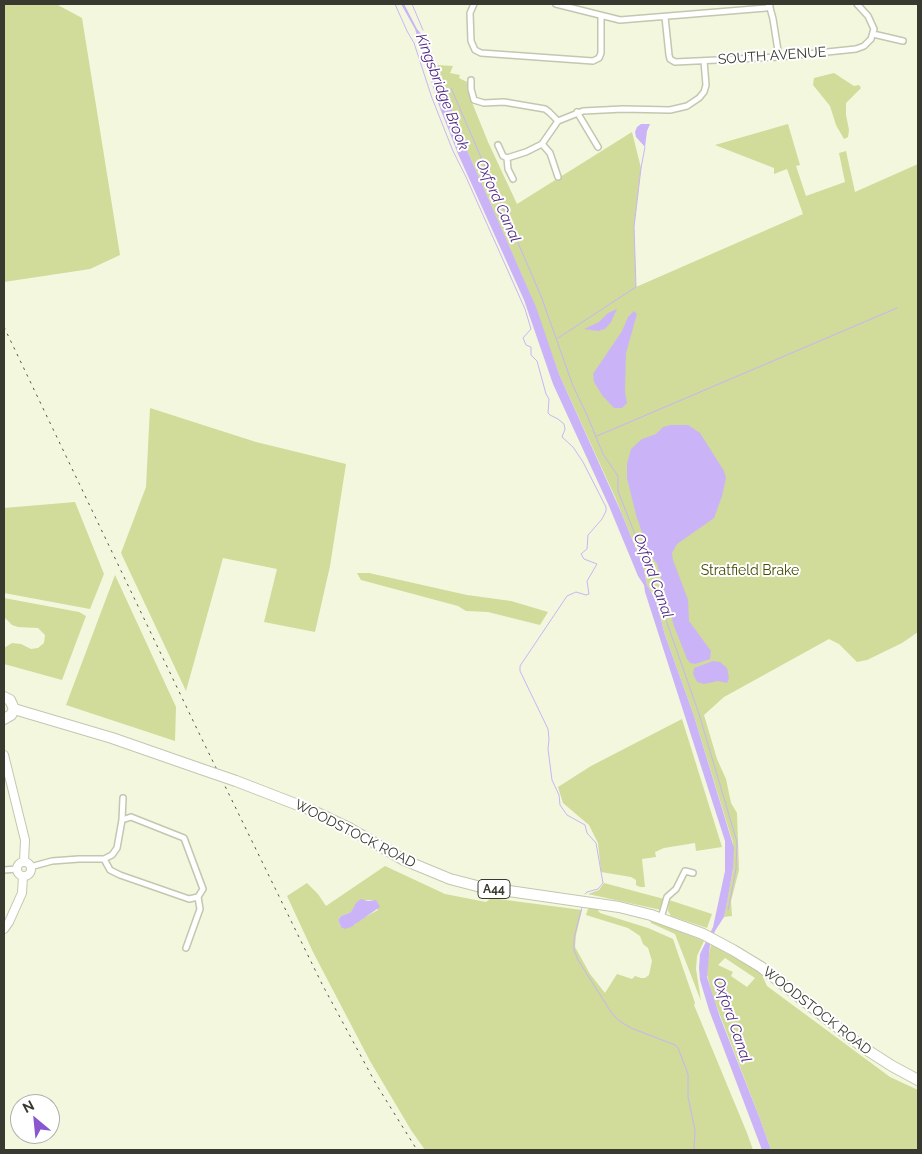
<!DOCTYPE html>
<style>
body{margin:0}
#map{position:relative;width:922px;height:1154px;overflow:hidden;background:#f2f7de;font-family:Raleway,sans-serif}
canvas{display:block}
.frame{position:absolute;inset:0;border:5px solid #383a30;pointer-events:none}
.north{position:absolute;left:10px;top:1094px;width:50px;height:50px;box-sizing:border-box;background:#fff;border:1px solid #afb0ac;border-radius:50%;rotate:332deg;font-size:14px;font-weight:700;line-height:20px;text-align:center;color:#383a30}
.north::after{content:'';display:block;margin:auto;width:18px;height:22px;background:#8957d0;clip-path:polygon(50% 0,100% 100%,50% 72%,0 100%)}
</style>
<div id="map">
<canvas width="922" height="1154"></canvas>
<div class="frame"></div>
<div class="north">N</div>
</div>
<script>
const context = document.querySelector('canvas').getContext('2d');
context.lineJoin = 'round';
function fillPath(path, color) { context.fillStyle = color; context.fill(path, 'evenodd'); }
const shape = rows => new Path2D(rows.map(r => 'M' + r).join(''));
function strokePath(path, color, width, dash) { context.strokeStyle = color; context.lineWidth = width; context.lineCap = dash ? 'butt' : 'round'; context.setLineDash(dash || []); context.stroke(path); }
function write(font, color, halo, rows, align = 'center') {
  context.font = font + ' Raleway,sans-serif'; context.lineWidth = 4; context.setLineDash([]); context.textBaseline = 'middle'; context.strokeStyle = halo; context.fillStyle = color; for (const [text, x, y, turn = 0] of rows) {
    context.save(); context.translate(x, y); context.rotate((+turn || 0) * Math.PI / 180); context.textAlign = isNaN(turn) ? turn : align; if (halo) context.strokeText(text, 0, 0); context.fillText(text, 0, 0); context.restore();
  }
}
const green = shape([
 [4,4,56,4,82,18,120,255,90,269,4,282],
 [436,65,453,66,450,73,460,75,459,78,467,82,469,95,488,142,517,204,632,132,641,168,634,227,636,287,803,214,787,169,774,174,774,168,715,145,788,124,800,165,796,166,806,196,845,182,839,153,846,151,855,192,918,164,918,632,902,643,867,660,857,662,839,644,829,639,724,697,704,715,717,759,726,779,731,803,737,813,739,870,731,901,732,916,724,917,733,869,733,843,694,716,665,635,656,601,647,585,643,566,615,497,559,374,530,294,463,141],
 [834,73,854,86,859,85,861,88,846,103,846,115,849,130,848,137,844,139,836,125,830,106,813,85,814,78],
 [150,408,256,442,346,464,330,566,315,632,264,622,277,569,223,558,186,691,121,553,146,487],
 [75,502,104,574,90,609,4,593,4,508],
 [357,573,369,573,467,595,511,601,548,612,540,625,488,612,466,611,458,606,361,580],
 [115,575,176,707,175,741,66,705],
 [4,598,79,612,86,616,62,680,4,664,5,656,4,648,12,643,21,644,31,649,38,648,44,643,45,635,38,628,18,627,12,625,4,617],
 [682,719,722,847,696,851,695,843,664,848,655,852,656,857,642,859,645,887,640,887,636,885,636,880,631,877,601,872,598,843,589,825,563,803,558,787,591,766],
 [385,866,445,894,486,902,491,898,582,910,576,935,575,947,590,974,605,993,617,974,632,979,635,976,641,978,645,978,649,975,652,961,648,948,643,944,640,936,628,928,586,915,588,909,591,907,596,908,600,913,648,928,673,939,695,1003,694,1005,747,1133,753,1150,425,1150,411,1130,370,1061,313,952,287,896,307,883,318,894,326,906],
 [363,900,373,900,378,910,358,921,356,924,341,927,338,920,341,916,351,912],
 [604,883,664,899,661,910,588,894,599,890],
 [669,900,712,914,707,928,671,916,668,911],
 [650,920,704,941,697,956,696,969,701,1001,675,934,651,923],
 [711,944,761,973,767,986,890,1077,918,1090,918,1150,771,1150,760,1119,713,997,706,971],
 [725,958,755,978,747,987,731,976,733,972,718,965]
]);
const water = shape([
 [401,4,404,4,417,29,425,38,431,51,463,141,536,307,559,374,621,512,643,566,647,585,656,601,665,635,694,716,734,848,733,869,726,908,724,917,715,931,710,945,707,977,720,1017,760,1119,771,1150,762,1150,709,1010,700,980,699,968,700,954,713,927,725,871,725,841,645,592,644,585,638,576,609,506,553,384,524,300,458,154,438,103,415,29],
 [641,124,650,124,647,131,645,147,636,137,635,132,637,127],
 [617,309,611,322,605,329,598,331,584,329,599,322,608,313],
 [634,311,637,314,626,353,625,392,627,403,622,408,614,408,602,395,594,382,593,374,622,331,628,317],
 [671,425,688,425,700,433,724,471,726,478,722,496,714,518,677,544,672,553,673,560,688,600,689,621,711,651,710,659,695,664,690,663,687,659,674,626,657,564,649,553,636,515,627,478,627,464,631,449,642,439,656,434,663,427],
 [713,661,720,662,727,668,729,678,727,683,718,681,704,684,697,682,693,674,694,668],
 [361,899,368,901,376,900,380,907,351,927,345,929,341,927,338,920,341,916,351,912,356,903]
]);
const stream = shape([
 [395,4,407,31,414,43,432,98,453,151,466,177,525,309,531,329,523,338,526,345,531,347,531,355,537,361,546,394,549,399,548,413,550,415,558,419,564,424,565,429,562,437,573,447,583,462,606,507,606,511,602,519,588,535,587,549,581,554,584,559,597,564,587,581,589,594,586,595,576,592,567,596,520,666,520,671,548,729,549,739,548,749,552,780,559,795,560,805,567,815,585,825,587,833,596,843,603,883,598,889,587,892,585,894],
 [412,4,423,30],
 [451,88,541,296,573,386,587,415,603,454,618,476,618,491,652,578],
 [558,338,636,287,634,227,641,168,645,147],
 [597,436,897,308],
 [653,583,699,714,737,842,736,869,728,910],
 [582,907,574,938,574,950,578,960,611,1012,618,1020,631,1028,675,1045,678,1048,688,1074,688,1097,695,1130,694,1150]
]);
const street = shape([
 [474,4,470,13,471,41,475,50,481,53,593,61,599,58,601,53,601,16],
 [556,4,620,20,766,8,770,6],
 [769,4,773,19,779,57],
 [665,17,669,55,670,59,675,62,779,57,856,49,864,46,871,39,874,29,868,16,857,4],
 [873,34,903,41],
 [471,80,471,89,474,100,484,103,504,102,545,109,549,112,558,121],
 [577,112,598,147],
 [542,144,550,153,558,177],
 [498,145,503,156,507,158,526,152,542,144,558,121,583,111,623,109,670,110,687,106,699,98,704,92,706,85,704,61],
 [507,158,508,169,513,179],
 [122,820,131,817,184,838,203,889,198,897,200,909,186,948],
 [104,859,110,870,120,875,189,899,198,897],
 [104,859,112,855,117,848,122,820,123,798],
 [30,867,52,861,79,859,104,859],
 [4,870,17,869],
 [661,918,667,897,676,889,685,871,693,873]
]);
const secondary = shape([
 [4,755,25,840,24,862],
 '17 869a7 7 0 1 1 14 0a7 7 0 1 1-14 0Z',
 [4,929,9,922,22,893,23,876]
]);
const highway = shape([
 [4,697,10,700,14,709,11,715,4,719],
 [14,709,112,738,201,769],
 [236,781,311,810,349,828,404,860,450,879,477,886,502,890,619,907,651,915,703,934,733,950,761,967,864,1048,892,1066,918,1080]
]);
const rail = shape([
 [4,327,197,729,322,984,376,1084,417,1150]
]);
const highwayBridge = shape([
 [201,769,236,781]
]);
const shields = [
 [494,889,32]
];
const shieldNames = [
 ["A44",494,889]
];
const streetNames = [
 ["SOUTH AVENUE",772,56,-4],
 ["WOODSTOCK ROAD",355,834,27],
 ["WOODSTOCK ROAD",817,1011,38]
];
const parkNames = [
 ["Stratfield Brake",750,571]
];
const waterNames = [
 ["Kingsbridge Brook",442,92,69],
 ["Oxford Canal",498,201,66],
 ["Oxford Canal",653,576,70],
 ["Oxford Canal",732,1020,71]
];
fillPath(green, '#d1db9a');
fillPath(water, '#cab4f7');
strokePath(stream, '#cab4f7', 1);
strokePath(street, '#c3c7af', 8);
strokePath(secondary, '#c3c7af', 10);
strokePath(highway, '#c3c7af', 12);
strokePath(street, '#fff', 5);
strokePath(secondary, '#fff', 8);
strokePath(highway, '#fff', 10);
strokePath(rail, '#525448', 1, [2.5, 5]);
strokePath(highwayBridge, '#c3c7af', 12, []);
strokePath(highwayBridge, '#fff', 10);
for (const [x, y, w] of shields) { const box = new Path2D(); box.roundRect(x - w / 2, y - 9.5, w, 19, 4); context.fillStyle = '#fff'; context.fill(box); strokePath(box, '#383a30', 1); }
write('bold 12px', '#383a30', null, shieldNames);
write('14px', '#383a30', '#fff', streetNames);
write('14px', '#464c01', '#fff', parkNames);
write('italic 15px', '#532987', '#fff', waterNames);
</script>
